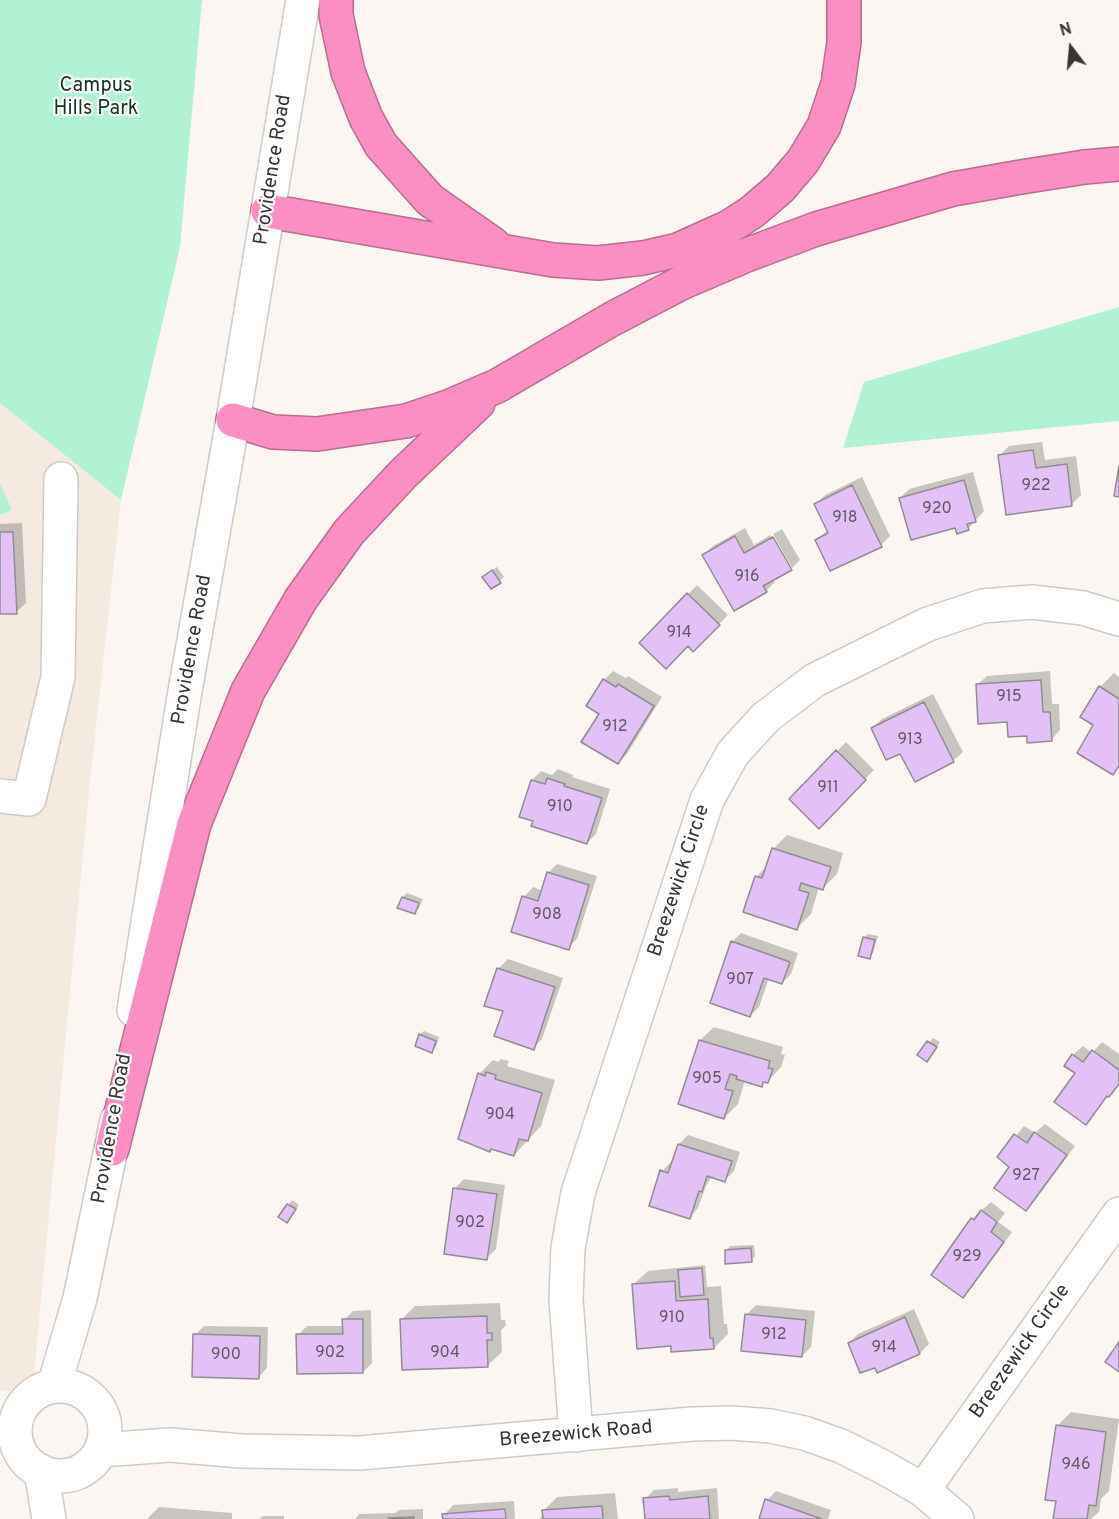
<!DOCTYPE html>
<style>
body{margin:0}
#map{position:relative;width:1119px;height:1519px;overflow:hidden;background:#fbf6f1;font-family:Overpass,sans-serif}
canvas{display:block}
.north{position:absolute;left:1041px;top:18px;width:60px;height:60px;-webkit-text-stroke:4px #fff;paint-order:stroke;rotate:344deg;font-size:16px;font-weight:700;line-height:24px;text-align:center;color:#363533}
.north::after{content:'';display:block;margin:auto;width:21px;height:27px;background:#363533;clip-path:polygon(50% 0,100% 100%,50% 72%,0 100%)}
</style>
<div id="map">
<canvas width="1119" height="1519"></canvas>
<div class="north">N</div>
</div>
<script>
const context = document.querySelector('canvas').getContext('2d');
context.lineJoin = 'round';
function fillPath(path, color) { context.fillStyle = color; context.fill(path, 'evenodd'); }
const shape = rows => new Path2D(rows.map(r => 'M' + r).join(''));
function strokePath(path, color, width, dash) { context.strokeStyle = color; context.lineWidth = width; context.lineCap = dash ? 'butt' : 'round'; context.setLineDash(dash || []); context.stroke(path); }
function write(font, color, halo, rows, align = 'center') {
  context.font = font + ' Overpass,sans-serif'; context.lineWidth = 4.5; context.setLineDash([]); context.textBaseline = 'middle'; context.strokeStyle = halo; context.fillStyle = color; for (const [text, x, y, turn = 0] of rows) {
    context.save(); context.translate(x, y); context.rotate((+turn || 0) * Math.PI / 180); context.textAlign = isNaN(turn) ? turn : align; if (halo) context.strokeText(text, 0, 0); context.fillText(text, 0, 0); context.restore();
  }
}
const built = shape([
 [0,403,121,500,89,790,32,1395,0,1390]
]);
const green = shape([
 [0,0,202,0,180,247,121,500,0,403],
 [1119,307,1119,421,843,448,864,382],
 [0,484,12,510,0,515]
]);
const shadow = shape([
 [1042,442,1045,460,1076,456,1081,495,1072,504,1000,455,1009,446],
 [973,472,984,511,968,529,956,526,900,498,909,489],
 [862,477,890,536,881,545,816,540,828,530,816,504,825,495],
 [22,523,26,603,16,612,0,613,0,524],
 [745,528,754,545,770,535,789,569,791,569,773,579,775,582,766,591,704,555,713,546],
 [782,529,800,560,792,568,773,534],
 [497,567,504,577,492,587,488,573],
 [697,585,728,615,693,650,688,644,641,643],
 [613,671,626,678,628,676,662,697,627,754,618,763,601,713,604,680],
 [1050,671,1052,704,1059,704,1060,730,1051,740,1028,734,977,685,987,676],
 [1114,673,1119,677,1119,767,1113,773,1095,725,1100,687],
 [933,694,963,752,953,761,872,728,882,719],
 [846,742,874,770,819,826,791,798],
 [558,769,573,775,572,777,610,789,596,834,587,843,534,820,532,780,541,771,552,775],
 [787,835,843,853,837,874,823,888,819,887,811,914,797,928,756,877,768,865,773,849],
 [557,864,597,876,577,939,568,948,524,897,533,887,543,891,548,873],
 [407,893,423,899,419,908,415,912,399,907,403,897],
 [741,933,798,953,791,974,782,983,769,978,759,1007,750,1016,732,942],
 [868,934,878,936,873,953,869,958,864,938],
 [508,959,563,978,542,1039,533,1048,505,1010,486,1005,499,968],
 [714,1027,783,1047,781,1054,785,1055,781,1067,768,1081,761,1085,745,1080,738,1104,724,1118,700,1040],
 [424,1031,439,1037,436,1047,431,1051,420,1035],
 [933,1038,940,1042,931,1056,919,1055],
 [1102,1042,1119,1054,1119,1085,1108,1095,1085,1123,1073,1055,1083,1046,1092,1053],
 [501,1059,509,1061,507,1066,555,1080,541,1126,514,1155,492,1148,490,1150,479,1074,493,1060,498,1062],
 [1045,1124,1075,1146,1035,1200,1026,1209,1011,1166,999,1157,1024,1126,1035,1133],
 [688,1135,740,1152,734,1171,725,1180,712,1176,706,1186,698,1208,689,1218,662,1171,671,1162,673,1163,679,1144],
 [464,1179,505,1185,496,1249,487,1258,455,1188],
 [292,1200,299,1205,291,1217,288,1205],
 [991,1202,1005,1213,998,1222,1012,1232,972,1287,963,1296,934,1274,973,1218],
 [754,1245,755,1256,751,1261,726,1251,730,1246],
 [705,1265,707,1287,721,1286,724,1324,727,1324,728,1334,714,1348,672,1344,634,1284,648,1271],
 [500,1303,501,1320,505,1320,506,1325,501,1330,502,1352,488,1365,401,1320,415,1306],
 [756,1305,815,1311,811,1347,802,1356,747,1314],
 [914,1309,929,1344,920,1353,876,1366,849,1343,858,1334],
 [371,1310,372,1363,363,1372,298,1335,307,1326,344,1326,344,1320,353,1311],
 [204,1326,268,1327,267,1368,258,1378,195,1335],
 [1071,1412,1119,1419,1109,1491,1101,1499,1099,1512,1091,1519,1055,1519,1058,1500,1057,1426],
 [678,1488,678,1492,717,1488,719,1519,646,1519,645,1499,654,1490],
 [776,1491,831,1510,828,1519,760,1519,767,1500],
 [615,1493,618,1519,539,1519,544,1514,543,1511,557,1497],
 [514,1501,515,1519,444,1519,444,1515,453,1505],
 [159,1507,232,1513,232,1519,147,1519],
 [423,1509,423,1519,355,1519,359,1514,395,1513,399,1510],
 [263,1516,284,1516,284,1519,259,1519]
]);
const building = shape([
 [1033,450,1036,468,1067,464,1072,506,1006,515,998,455,1033,450],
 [1119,466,1119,497,1114,496,1119,466],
 [964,480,976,522,967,524,969,530,957,534,955,528,911,540,899,498,964,480],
 [852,485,882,547,830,571,815,540,828,533,814,504,852,485],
 [0,532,13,532,17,614,0,614,0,532],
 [735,536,744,553,773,537,792,570,763,586,767,592,734,611,702,555,735,536],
 [492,570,501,583,491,589,482,577,492,570],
 [687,593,720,625,693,652,688,646,666,669,639,643,687,593],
 [603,679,616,687,618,684,654,706,618,764,581,742,599,714,586,706,603,679],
 [1041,680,1043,712,1050,712,1052,741,1027,743,1027,736,1008,737,1007,722,978,724,976,684,1041,680],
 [1099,686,1119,699,1119,766,1113,775,1077,753,1093,725,1080,717,1099,686],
 [924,702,954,762,915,782,900,754,886,760,871,728,924,702],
 [836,750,866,780,819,829,789,799,836,750],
 [547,778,565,784,564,786,602,798,587,844,531,826,533,821,519,817,531,780,545,784,547,778],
 [772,848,831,867,823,890,801,883,799,890,809,893,797,930,743,912,755,876,762,878,772,848],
 [547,872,589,885,569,950,511,932,522,896,538,901,547,872],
 [402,897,419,903,415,914,397,908,402,897],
 [863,937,875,940,870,959,858,956,863,937],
 [731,941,790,962,782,984,764,978,750,1017,710,1003,731,941],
 [497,968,555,987,534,1050,494,1036,503,1011,484,1006,497,968],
 [419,1034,436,1041,432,1053,415,1046,419,1034],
 [699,1040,770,1061,768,1068,773,1069,768,1083,763,1082,762,1087,736,1079,737,1076,730,1074,725,1089,733,1091,724,1119,678,1104,699,1040],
 [927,1041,937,1047,927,1062,917,1055,927,1041],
 [1092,1050,1119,1070,1119,1084,1109,1097,1107,1096,1086,1125,1054,1102,1075,1073,1064,1066,1072,1054,1083,1062,1092,1050],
 [486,1072,496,1075,495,1079,542,1093,528,1141,519,1139,514,1156,491,1149,490,1152,458,1139,478,1073,485,1076,486,1072],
 [1034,1132,1067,1155,1026,1211,994,1188,1009,1167,997,1157,1014,1134,1027,1143,1034,1132],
 [678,1144,732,1161,725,1182,707,1176,702,1192,699,1191,690,1219,649,1206,660,1170,668,1173,678,1144],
 [453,1188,497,1194,487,1260,444,1254,453,1188],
 [287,1204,296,1209,287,1223,278,1217,287,1204],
 [981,1210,997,1222,991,1232,1004,1242,963,1298,931,1275,971,1218,974,1220,981,1210],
 [751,1248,752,1262,725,1264,725,1250,751,1248],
 [702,1268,704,1295,680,1297,678,1270,702,1268],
 [675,1281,676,1301,708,1299,710,1338,713,1338,714,1349,671,1352,671,1346,637,1349,632,1284,675,1281],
 [745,1314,806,1320,802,1357,741,1351,745,1314],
 [487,1316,487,1333,492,1333,492,1340,487,1340,488,1367,402,1370,400,1319,487,1316],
 [905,1317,920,1354,877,1373,875,1368,860,1373,848,1343,905,1317],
 [342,1319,363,1319,363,1373,297,1374,296,1334,343,1334,342,1319],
 [193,1334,260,1336,259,1379,192,1377,193,1334],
 [1119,1342,1119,1372,1105,1362,1119,1342],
 [1056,1425,1106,1432,1096,1506,1089,1505,1087,1519,1053,1519,1056,1501,1045,1500,1056,1425],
 [669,1496,670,1500,708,1496,710,1519,645,1519,643,1498,669,1496],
 [765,1499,822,1519,759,1519,765,1499],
 [602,1506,603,1519,543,1519,542,1510,602,1506],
 [505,1509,506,1519,443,1519,442,1514,505,1509],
 [414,1517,414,1519,388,1518,414,1517]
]);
const minor = shape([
 [0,796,29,799,58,677,61,479],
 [134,1010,184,697,233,420,303,0],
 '15 1431a45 45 0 1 1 90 0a45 45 0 1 1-90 0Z',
 [54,1386,80,1298,117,1120],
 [576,1435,566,1299,568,1248,578,1193,707,800,733,753,766,717,815,680,928,624,983,606,1032,602,1083,608,1119,619],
 [101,1450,170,1445,242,1451,359,1453,692,1424,731,1423,771,1426,804,1433,841,1446,883,1467,923,1490,957,1519],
 [41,1471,49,1519],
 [923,1490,1119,1214]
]);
const highway = shape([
 [336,0,336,15,348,72,366,118,381,145,430,200,493,244],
 [268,211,553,260,598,263,643,258,678,250,729,227,752,212,780,188,803,161,824,126,838,84,844,42,844,0],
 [233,420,273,432,317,434,406,421,448,407,497,386,612,319,681,283,744,256,816,229,953,189,1021,177,1085,167,1119,164],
 [112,1149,194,824,248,691,301,599,349,532,403,474,478,403]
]);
const numberNames = [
 ["922",1036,487],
 ["920",937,510],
 ["918",845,519],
 ["916",747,578],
 ["914",679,634],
 ["915",1009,698],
 ["912",615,728],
 ["913",910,741],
 ["911",828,789],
 ["910",560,808],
 ["908",547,916],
 ["907",740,981],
 ["905",707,1080],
 ["904",500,1116],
 ["927",1026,1177],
 ["902",470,1224],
 ["929",967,1258],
 ["910",672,1319],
 ["912",774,1336],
 ["914",884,1349],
 ["902",330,1354],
 ["904",445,1354],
 ["900",226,1356],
 ["946",1076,1466]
];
const parkNames = [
 ["Campus",96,87],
 ["Hills Park",96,110]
];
const streetNames = [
 ["Providence Road",274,170,-81],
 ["Providence Road",193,650,-80],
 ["Breezewick Circle",680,881,-72],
 ["Providence Road",113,1129,-80],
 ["Breezewick Circle",1021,1352,-55],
 ["Breezewick Road",576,1435,-5]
];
fillPath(built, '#f4eae0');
fillPath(green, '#b1f2d4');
fillPath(shadow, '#0003');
fillPath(building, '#e3c0f6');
strokePath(building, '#908d92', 1.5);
strokePath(minor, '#cfcac6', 36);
strokePath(highway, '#b66f91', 36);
strokePath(minor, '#fff', 33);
strokePath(highway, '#fb8ec3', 33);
write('16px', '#615864', null, numberNames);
write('20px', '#123225', '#fff', parkNames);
write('20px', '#363533', '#fff', streetNames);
</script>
